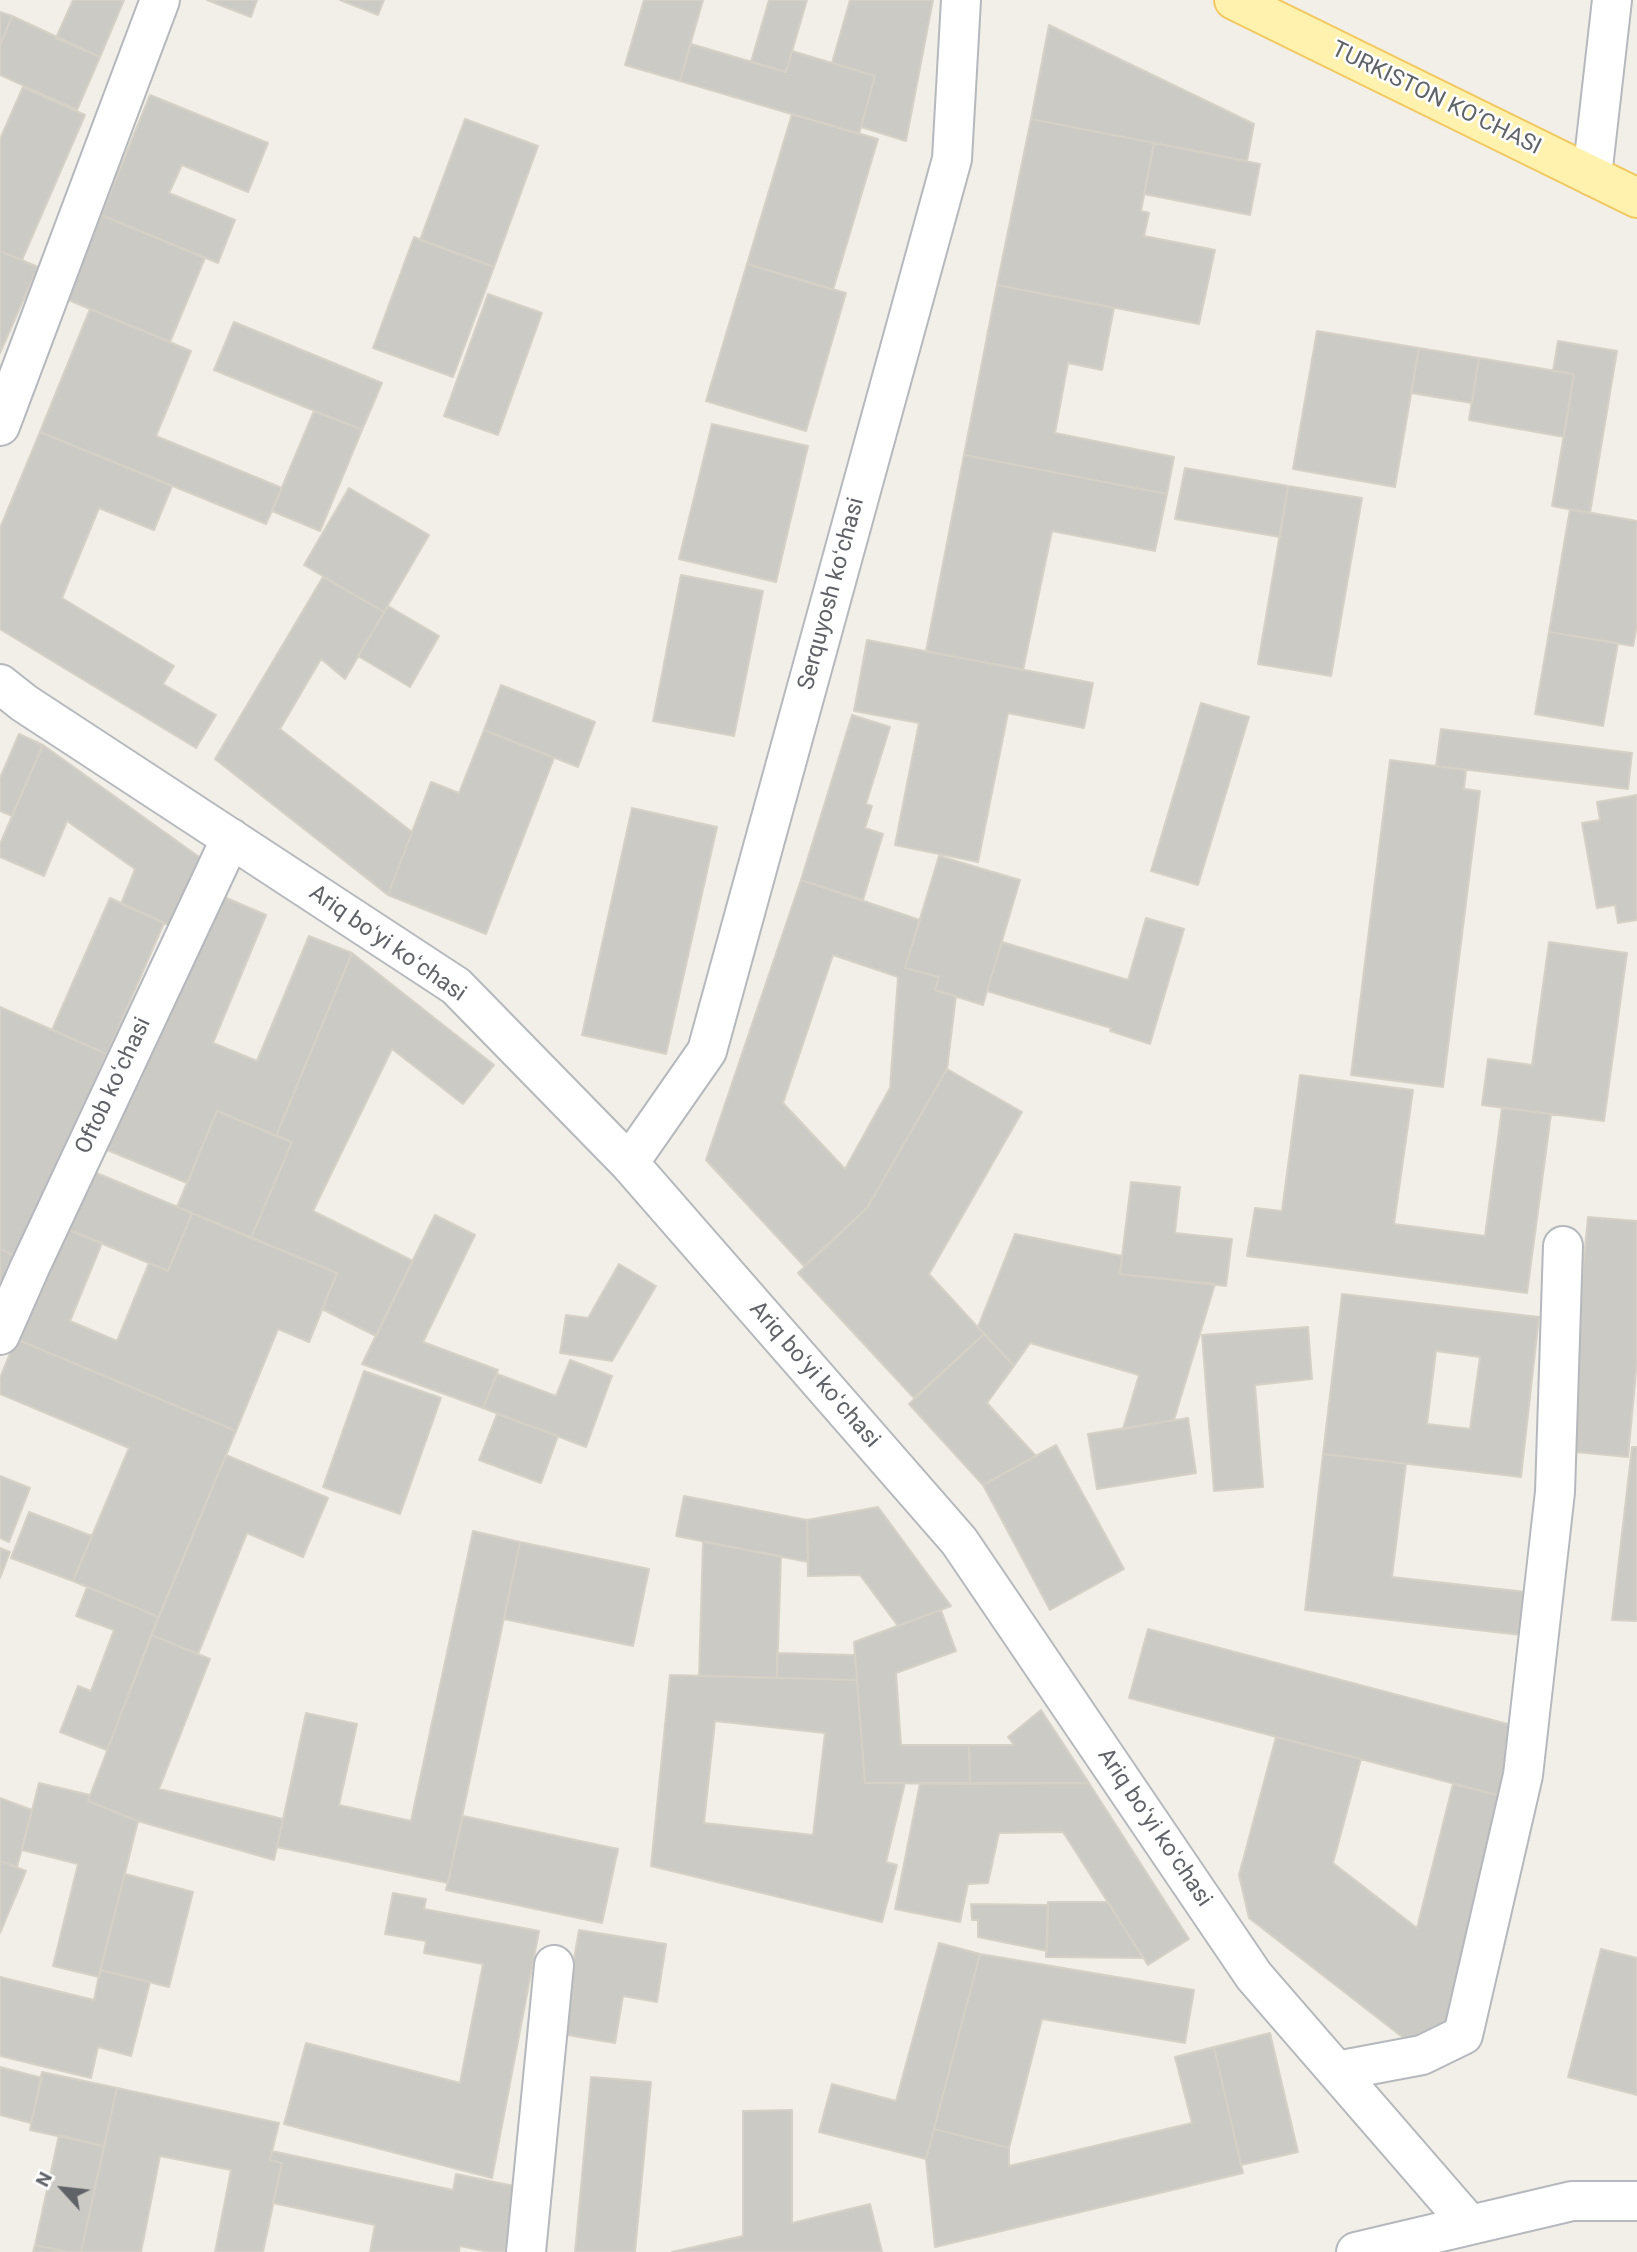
<!DOCTYPE html>
<meta charset="utf-8">
<style>
body{margin:0}
#map{position:relative;width:1637px;height:2252px;overflow:hidden;background:#f1efe8;font-family:Roboto,sans-serif}
canvas{display:block}
.north{position:absolute;left:28px;top:2154px;width:70px;height:70px;-webkit-text-stroke:5px #fff;paint-order:stroke;rotate:297deg;font-size:19px;font-weight:700;line-height:28px;text-align:center;color:#5f6368}
.north::after{content:'';display:block;margin:auto;width:24px;height:32px;background:#5f6368;clip-path:polygon(50% 0,100% 100%,50% 72%,0 100%)}
</style>
<div id="map">
<canvas width="1637" height="2252"></canvas>
<div class="north">N</div>
</div>
<script>
const context = document.querySelector('canvas').getContext('2d');
context.lineJoin = 'round';
function fillPath(path, color) { context.fillStyle = color; context.fill(path, 'evenodd'); }
const shape = rows => new Path2D(rows.map(r => 'M' + r).join(''));
function strokePath(path, color, width, dash) { context.strokeStyle = color; context.lineWidth = width; context.lineCap = dash ? 'butt' : 'round'; context.setLineDash(dash || []); context.stroke(path); }
function write(font, color, halo, rows, align = 'center') {
  context.font = font + ' Roboto,sans-serif'; context.lineWidth = 5; context.setLineDash([]); context.textBaseline = 'middle'; context.strokeStyle = halo; context.fillStyle = color; for (const [text, x, y, turn = 0] of rows) {
    context.save(); context.translate(x, y); context.rotate((+turn || 0) * Math.PI / 180); context.textAlign = isNaN(turn) ? turn : align; if (halo) context.strokeText(text, 0, 0); context.fillText(text, 0, 0); context.restore();
  }
}
const building = shape([
 [73,0,124,0,100,57,56,38,73,0],
 [207,0,257,0,251,17,207,0],
 [340,0,384,0,378,15,340,0],
 [644,0,703,0,680,81,625,65,644,0],
 [769,0,807,0,786,72,751,62,769,0],
 [850,0,933,0,906,141,861,127,875,76,832,63,850,0],
 [0,12,12,16,0,46,0,12],
 [12,16,100,57,77,110,0,75,0,46,12,16],
 [1049,25,1254,124,1247,161,1031,119,1049,25],
 [691,44,786,72,792,51,875,76,859,134,680,81,691,44],
 [23,87,85,115,22,260,0,251,0,139,23,87],
 [150,95,268,143,248,192,182,165,169,193,235,220,218,263,101,215,150,95],
 [792,114,878,139,833,290,747,264,792,114],
 [465,119,538,146,494,267,420,240,465,119],
 [1031,119,1154,143,1141,211,1149,213,1144,236,1215,250,1199,324,997,285,1031,119],
 [1154,143,1260,164,1250,215,1144,194,1154,143],
 [101,215,205,258,170,342,66,299,101,215],
 [414,237,494,267,453,377,373,348,414,237],
 [0,251,38,267,0,353,0,251],
 [747,264,846,293,806,431,706,401,747,264],
 [997,285,1114,308,1102,370,1068,363,1055,433,1174,457,1167,494,964,455,997,285],
 [488,294,542,313,498,435,444,416,488,294],
 [90,309,191,351,156,436,282,488,266,524,40,432,90,309],
 [234,322,382,383,362,430,214,370,234,322],
 [1317,331,1419,348,1395,487,1293,469,1317,331],
 [1558,341,1617,351,1590,513,1552,506,1574,374,1553,371,1558,341],
 [1419,348,1479,358,1472,403,1411,393,1419,348],
 [1479,358,1574,374,1564,437,1469,420,1479,358],
 [314,411,362,430,320,531,272,511,314,411],
 [712,424,808,446,776,582,679,559,712,424],
 [40,432,172,486,154,530,99,508,62,598,174,666,163,684,216,715,196,748,0,629,0,528,40,432],
 [964,455,1167,494,1155,551,1052,531,1023,670,926,651,964,455],
 [1185,468,1288,486,1280,537,1175,519,1185,468],
 [1288,486,1362,498,1331,676,1258,664,1288,486],
 [349,488,429,535,384,612,304,565,349,488],
 [1570,509,1637,521,1637,626,1633,646,1549,632,1570,509],
 [681,575,763,591,734,736,653,721,681,575],
 [323,577,384,612,345,679,321,659,280,729,412,832,388,895,215,759,323,577],
 [388,606,439,636,410,687,358,656,388,606],
 [1549,632,1618,643,1603,726,1535,714,1549,632],
 [867,640,1093,683,1084,728,1008,713,978,862,895,845,919,723,854,711,867,640],
 [501,685,595,722,578,767,484,730,501,685],
 [1201,703,1249,717,1198,885,1151,871,1201,703],
 [852,715,890,727,866,804,872,806,865,828,883,834,863,900,801,880,852,715],
 [1441,729,1632,753,1628,789,1436,766,1441,729],
 [484,730,554,758,486,934,388,895,431,782,459,793,484,730],
 [19,734,43,745,12,816,0,811,0,778,19,734],
 [43,745,202,859,172,926,121,904,135,869,67,821,44,876,0,857,0,844,43,745],
 [1390,760,1466,770,1464,789,1480,791,1443,1087,1351,1075,1390,760],
 [1637,795,1637,920,1618,923,1615,905,1597,908,1582,823,1600,820,1597,802,1637,795],
 [632,808,717,827,666,1054,582,1035,632,808],
 [939,856,1020,880,983,1005,935,990,939,977,905,968,939,856],
 [801,880,920,920,905,968,939,977,935,990,956,996,947,1069,867,1208,804,1266,706,1160,801,880],
 [833,955,898,977,890,1088,845,1169,783,1103,833,955],
 [208,890,266,915,213,1043,257,1061,309,936,352,953,276,1136,217,1111,187,1183,100,1147,208,890],
 [110,898,164,923,107,1054,52,1030,110,898],
 [1146,918,1184,929,1150,1044,1110,1031,1111,1028,987,991,1002,942,1128,980,1146,918],
 [1549,942,1627,953,1604,1121,1482,1105,1488,1059,1532,1065,1549,942],
 [352,953,494,1065,463,1104,392,1049,313,1211,413,1261,376,1336,322,1309,337,1273,251,1238,292,1142,276,1136,352,953],
 [0,1007,107,1054,17,1257,0,1249,0,1007],
 [947,1069,1022,1112,929,1274,984,1334,914,1398,798,1273,867,1208,947,1069],
 [1300,1075,1413,1090,1394,1224,1485,1236,1502,1108,1551,1114,1527,1293,1247,1256,1255,1208,1282,1211,1300,1075],
 [217,1111,292,1142,251,1238,177,1207,217,1111],
 [87,1169,192,1213,168,1271,62,1227,87,1169],
 [1131,1182,1180,1187,1175,1233,1232,1239,1226,1286,1120,1274,1131,1182],
 [192,1213,337,1273,309,1342,278,1329,236,1431,16,1339,62,1227,102,1243,70,1321,117,1341,149,1263,168,1271,192,1213],
 [435,1215,475,1235,423,1342,498,1370,483,1408,362,1364,435,1215],
 [1588,1217,1637,1221,1637,1362,1628,1457,1565,1451,1588,1217],
 [1015,1234,1122,1256,1120,1274,1215,1284,1174,1420,1123,1429,1139,1375,1030,1343,1014,1366,978,1327,1015,1234],
 [0,1249,17,1257,0,1297,0,1249],
 [619,1264,656,1286,612,1361,560,1353,566,1315,588,1318,619,1264],
 [1342,1294,1539,1317,1521,1477,1323,1454,1342,1294],
 [1436,1351,1480,1357,1470,1429,1427,1424,1436,1351],
 [1308,1327,1312,1379,1255,1385,1263,1487,1214,1491,1202,1335,1308,1327],
 [984,1334,1014,1366,987,1403,1036,1456,983,1485,909,1404,984,1334],
 [16,1339,236,1431,159,1617,73,1581,129,1448,0,1394,0,1378,16,1339],
 [570,1360,612,1376,586,1447,483,1408,497,1374,556,1396,570,1360],
 [364,1371,441,1398,400,1514,323,1487,364,1371],
 [497,1414,558,1436,541,1483,479,1460,497,1414],
 [1188,1418,1196,1473,1097,1489,1088,1434,1188,1418],
 [1056,1445,1124,1569,1050,1610,983,1485,1056,1445],
 [1632,1447,1637,1447,1637,1621,1612,1620,1632,1447],
 [1323,1454,1406,1464,1392,1577,1526,1592,1521,1635,1305,1610,1323,1454],
 [226,1455,328,1498,303,1557,247,1533,198,1654,151,1635,226,1455],
 [0,1476,30,1488,9,1542,0,1538,0,1476],
 [684,1496,807,1520,808,1562,676,1536,684,1496],
 [878,1507,951,1606,898,1626,860,1575,808,1576,807,1520,878,1507],
 [29,1512,92,1536,73,1581,11,1558,29,1512],
 [473,1531,520,1542,448,1883,277,1847,306,1713,357,1724,339,1805,411,1821,473,1531],
 [520,1542,649,1569,633,1646,504,1619,520,1542],
 [703,1542,781,1556,777,1678,699,1676,703,1542],
 [0,1548,10,1552,0,1578,0,1548],
 [87,1587,159,1617,107,1750,60,1732,78,1686,91,1691,114,1630,76,1616,87,1587],
 [941,1610,956,1651,896,1673,901,1745,969,1745,970,1784,865,1783,854,1642,941,1610],
 [1148,1629,1519,1727,1501,1796,1129,1698,1148,1629],
 [151,1635,210,1659,159,1789,283,1819,274,1860,138,1821,88,1801,151,1635],
 [777,1653,855,1655,857,1680,777,1678,777,1653],
 [670,1675,857,1680,865,1783,905,1783,886,1862,897,1865,882,1922,651,1866,670,1675],
 [715,1721,825,1733,813,1835,704,1823,715,1721],
 [1041,1710,1089,1783,970,1784,969,1745,1014,1745,1008,1737,1041,1710],
 [1276,1737,1361,1759,1333,1863,1417,1928,1453,1784,1501,1796,1450,2031,1410,2043,1249,1918,1239,1875,1276,1737],
 [39,1783,90,1795,88,1801,138,1821,99,1977,53,1966,78,1864,22,1850,39,1783],
 [920,1783,1089,1783,1189,1939,1148,1965,1063,1832,999,1833,988,1883,968,1884,960,1922,895,1909,920,1783],
 [0,1798,32,1810,17,1867,0,1861,0,1798],
 [463,1816,618,1849,602,1923,446,1890,463,1816],
 [0,1861,26,1871,0,1933,0,1861],
 [125,1874,193,1892,169,1987,100,1970,125,1874],
 [393,1893,426,1899,424,1909,539,1931,492,2178,284,2124,306,2043,460,2083,483,1964,424,1953,426,1941,385,1934,393,1893],
 [1048,1902,1108,1902,1143,1958,1046,1957,1048,1902],
 [971,1904,1048,1905,1047,1951,978,1937,978,1920,972,1920,971,1904],
 [579,1930,666,1944,657,2002,623,1996,615,2043,561,2034,579,1930],
 [939,1943,980,1954,926,2159,819,2132,832,2084,896,2101,939,1943],
 [1601,1949,1637,1958,1637,2095,1568,2077,1601,1949],
 [980,1954,1194,1990,1185,2043,1042,2019,1009,2148,934,2129,980,1954],
 [100,1970,150,1982,131,2056,98,2047,91,2078,0,2056,0,1977,94,2000,100,1970],
 [1270,2033,1298,2152,1241,2165,1214,2047,1270,2033],
 [1214,2047,1243,2173,935,2247,926,2159,934,2129,1009,2148,1009,2166,1192,2123,1175,2057,1214,2047],
 [0,2067,42,2078,31,2123,0,2115,0,2067],
 [42,2072,117,2088,104,2146,30,2130,42,2072],
 [591,2077,651,2082,635,2252,575,2252,591,2077],
 [117,2088,279,2123,270,2160,282,2163,263,2252,215,2252,231,2170,160,2156,141,2252,81,2252,117,2088],
 [792,2110,792,2223,870,2204,882,2252,672,2252,743,2236,743,2111,792,2110],
 [59,2135,104,2146,81,2252,68,2252,35,2245,59,2135],
 [272,2151,453,2190,456,2174,519,2187,505,2252,489,2252,460,2246,459,2252,370,2252,375,2225,273,2203,282,2163,270,2160,272,2151],
 [35,2245,68,2252,33,2252,35,2245]
]);
const minor = shape([
 [1592,176,1612,0],
 [0,426,160,0],
 [0,684,24,703,456,986,629,1163,959,1541,1254,1976,1470,2225],
 [629,1163,707,1051,952,159,961,0],
 [0,1335,30,1267,231,838],
 [1337,2071,1422,2055,1463,2035,1523,1775,1555,1492,1563,1246],
 [526,2252,554,1965],
 [1356,2252,1572,2201,1637,2201]
]);
const major = shape([
 [1234,0,1637,198]
]);
const streetNames = [
 ["TURKISTON KO’CHASI",1436,99,26],
 ["Serquyosh koʻchasi",832,594,-75],
 ["Ariq boʻyi koʻchasi",387,944,35],
 ["Oftob koʻchasi",114,1086,-65],
 ["Ariq boʻyi koʻchasi",814,1375,49],
 ["Ariq boʻyi koʻchasi",1154,1828,56]
];
fillPath(building, '#cccac5');
strokePath(building, '#d6d1c6', 2);
strokePath(minor, '#b5b8bc', 42);
strokePath(major, '#f2c960', 42);
strokePath(minor, '#fff', 38);
strokePath(major, '#fff2af', 38);
write('23px', '#5f6368', '#fff', streetNames);
</script>
